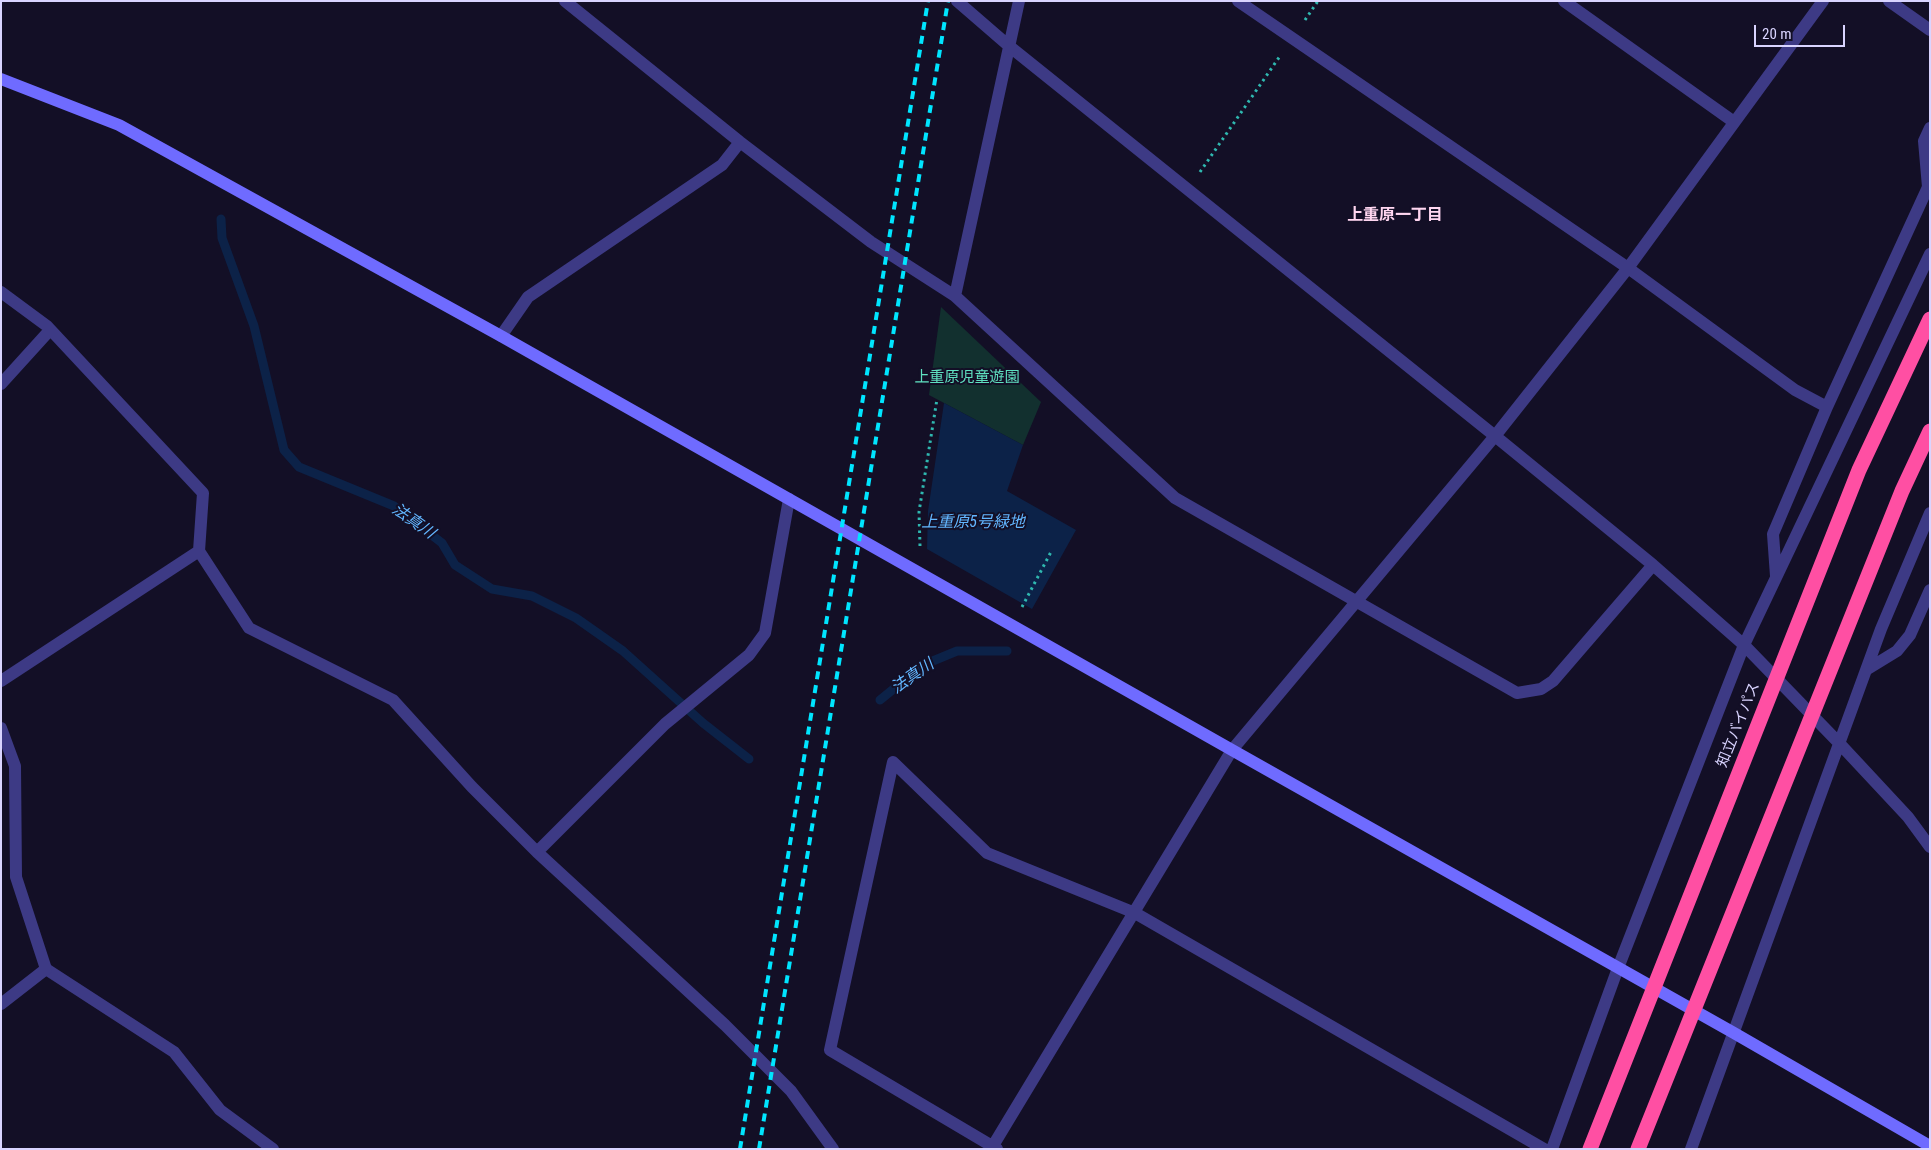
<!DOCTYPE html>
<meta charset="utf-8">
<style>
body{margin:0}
#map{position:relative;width:1931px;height:1150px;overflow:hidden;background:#130f26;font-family:"Roboto Condensed",sans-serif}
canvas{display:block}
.frame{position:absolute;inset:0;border:2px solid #d9d4ff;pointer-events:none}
.scale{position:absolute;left:1754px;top:25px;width:91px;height:22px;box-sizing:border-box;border:2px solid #d9d4ff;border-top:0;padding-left:6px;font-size:15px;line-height:18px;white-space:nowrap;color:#d9d4ff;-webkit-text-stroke:4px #130f26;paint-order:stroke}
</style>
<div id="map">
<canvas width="1931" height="1150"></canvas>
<div class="frame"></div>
<div class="scale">20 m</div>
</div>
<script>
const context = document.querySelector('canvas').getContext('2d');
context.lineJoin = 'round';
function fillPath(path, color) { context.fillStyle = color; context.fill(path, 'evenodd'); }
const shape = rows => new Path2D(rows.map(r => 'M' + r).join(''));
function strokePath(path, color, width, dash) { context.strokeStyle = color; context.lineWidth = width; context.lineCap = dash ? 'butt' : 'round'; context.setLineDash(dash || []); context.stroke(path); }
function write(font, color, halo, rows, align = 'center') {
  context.font = font + ' "Roboto Condensed","Noto Sans JP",sans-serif'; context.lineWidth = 4; context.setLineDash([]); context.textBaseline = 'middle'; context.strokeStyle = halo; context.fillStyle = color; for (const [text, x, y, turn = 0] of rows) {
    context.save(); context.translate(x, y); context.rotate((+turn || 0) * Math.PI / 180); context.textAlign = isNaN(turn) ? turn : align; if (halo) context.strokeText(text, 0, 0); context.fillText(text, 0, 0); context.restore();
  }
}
const green = shape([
 [941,307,1041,402,1023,445,929,395]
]);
const water = shape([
 [944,403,1023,445,1007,491,1076,530,1032,609,927,549,928,511]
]);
const stream = shape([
 [221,219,222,238,254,326,284,450,299,467,394,506,442,543,455,565,492,589,532,596,576,618,623,651,703,723,749,759],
 [880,700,923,665,957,651,1007,651]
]);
const path = shape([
 [1305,20,1318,1],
 [1200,172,1280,56],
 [920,546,919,512,937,399],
 [1022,607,1052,550]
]);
const lane = shape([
 [46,969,174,1052,220,1110,273,1149]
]);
const street = shape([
 [565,1,740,142,871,242,955,296,1175,498,1517,693,1541,689,1553,681,1653,565],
 [957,1,1009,46,1495,436,1653,565,1744,645,1839,743,1908,817,1930,847],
 [1564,1,1734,122],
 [1823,1,1628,268,1795,390,1827,407],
 [1889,1,1930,30],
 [1,292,47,326,203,493,199,551,249,628,393,700,472,787,537,852,725,1025,791,1091,833,1149],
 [955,296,1019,1],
 [501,336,528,297,722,165,740,142],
 [1,384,50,330],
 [1776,576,1773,534,1827,407,1928,187,1924,141,1930,128],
 [1866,670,1897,651,1910,635,1930,590],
 [1,681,199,551],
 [1,728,15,766,16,877,46,969,1,1004],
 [537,852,665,724,749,655,765,633,789,499],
 [991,1149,1232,750,1495,436,1628,268,1238,1],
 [997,1149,830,1050,893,762,987,853,1135,913,1544,1149],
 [1552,1149,1618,968,1744,645,1930,254],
 [1691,1149,1881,629,1930,513]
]);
const secondary = shape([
 [1,79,119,125,501,336,1232,750,1734,1033,1930,1146]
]);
const rail = shape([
 [740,1149,928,1],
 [759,1149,948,1]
]);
const highwayBridge = shape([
 [1590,1149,1859,470,1930,319],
 [1638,1149,1902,491,1930,431]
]);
const parkNames = [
 ["上重原児童遊園",967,378]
];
const streetNames = [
 ["知立バイパス",1739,725,-68]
];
const neighbourhoodNames = [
 ["上重原一丁目",1395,216]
];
const waterNames = [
 ["法真川",413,522,35],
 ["上重原5号緑地",973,523],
 ["法真川",913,677,-35]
];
fillPath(green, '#12302f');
fillPath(water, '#0c2248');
strokePath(stream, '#0c2248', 9);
strokePath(path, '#2fb8b0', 3, [2.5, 4]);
strokePath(lane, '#3d3a85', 12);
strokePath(street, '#3d3a85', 12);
strokePath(secondary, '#6f6bff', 12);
strokePath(rail, '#00e5ff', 4, [8, 6]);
strokePath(highwayBridge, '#ff4fa3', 15);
write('15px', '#5fe0c0', '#130f26', parkNames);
write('15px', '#d9d4ff', '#130f26', streetNames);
write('bold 16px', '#ffd6f0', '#130f26', neighbourhoodNames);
write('italic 16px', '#62b6ff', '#130f26', waterNames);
</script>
